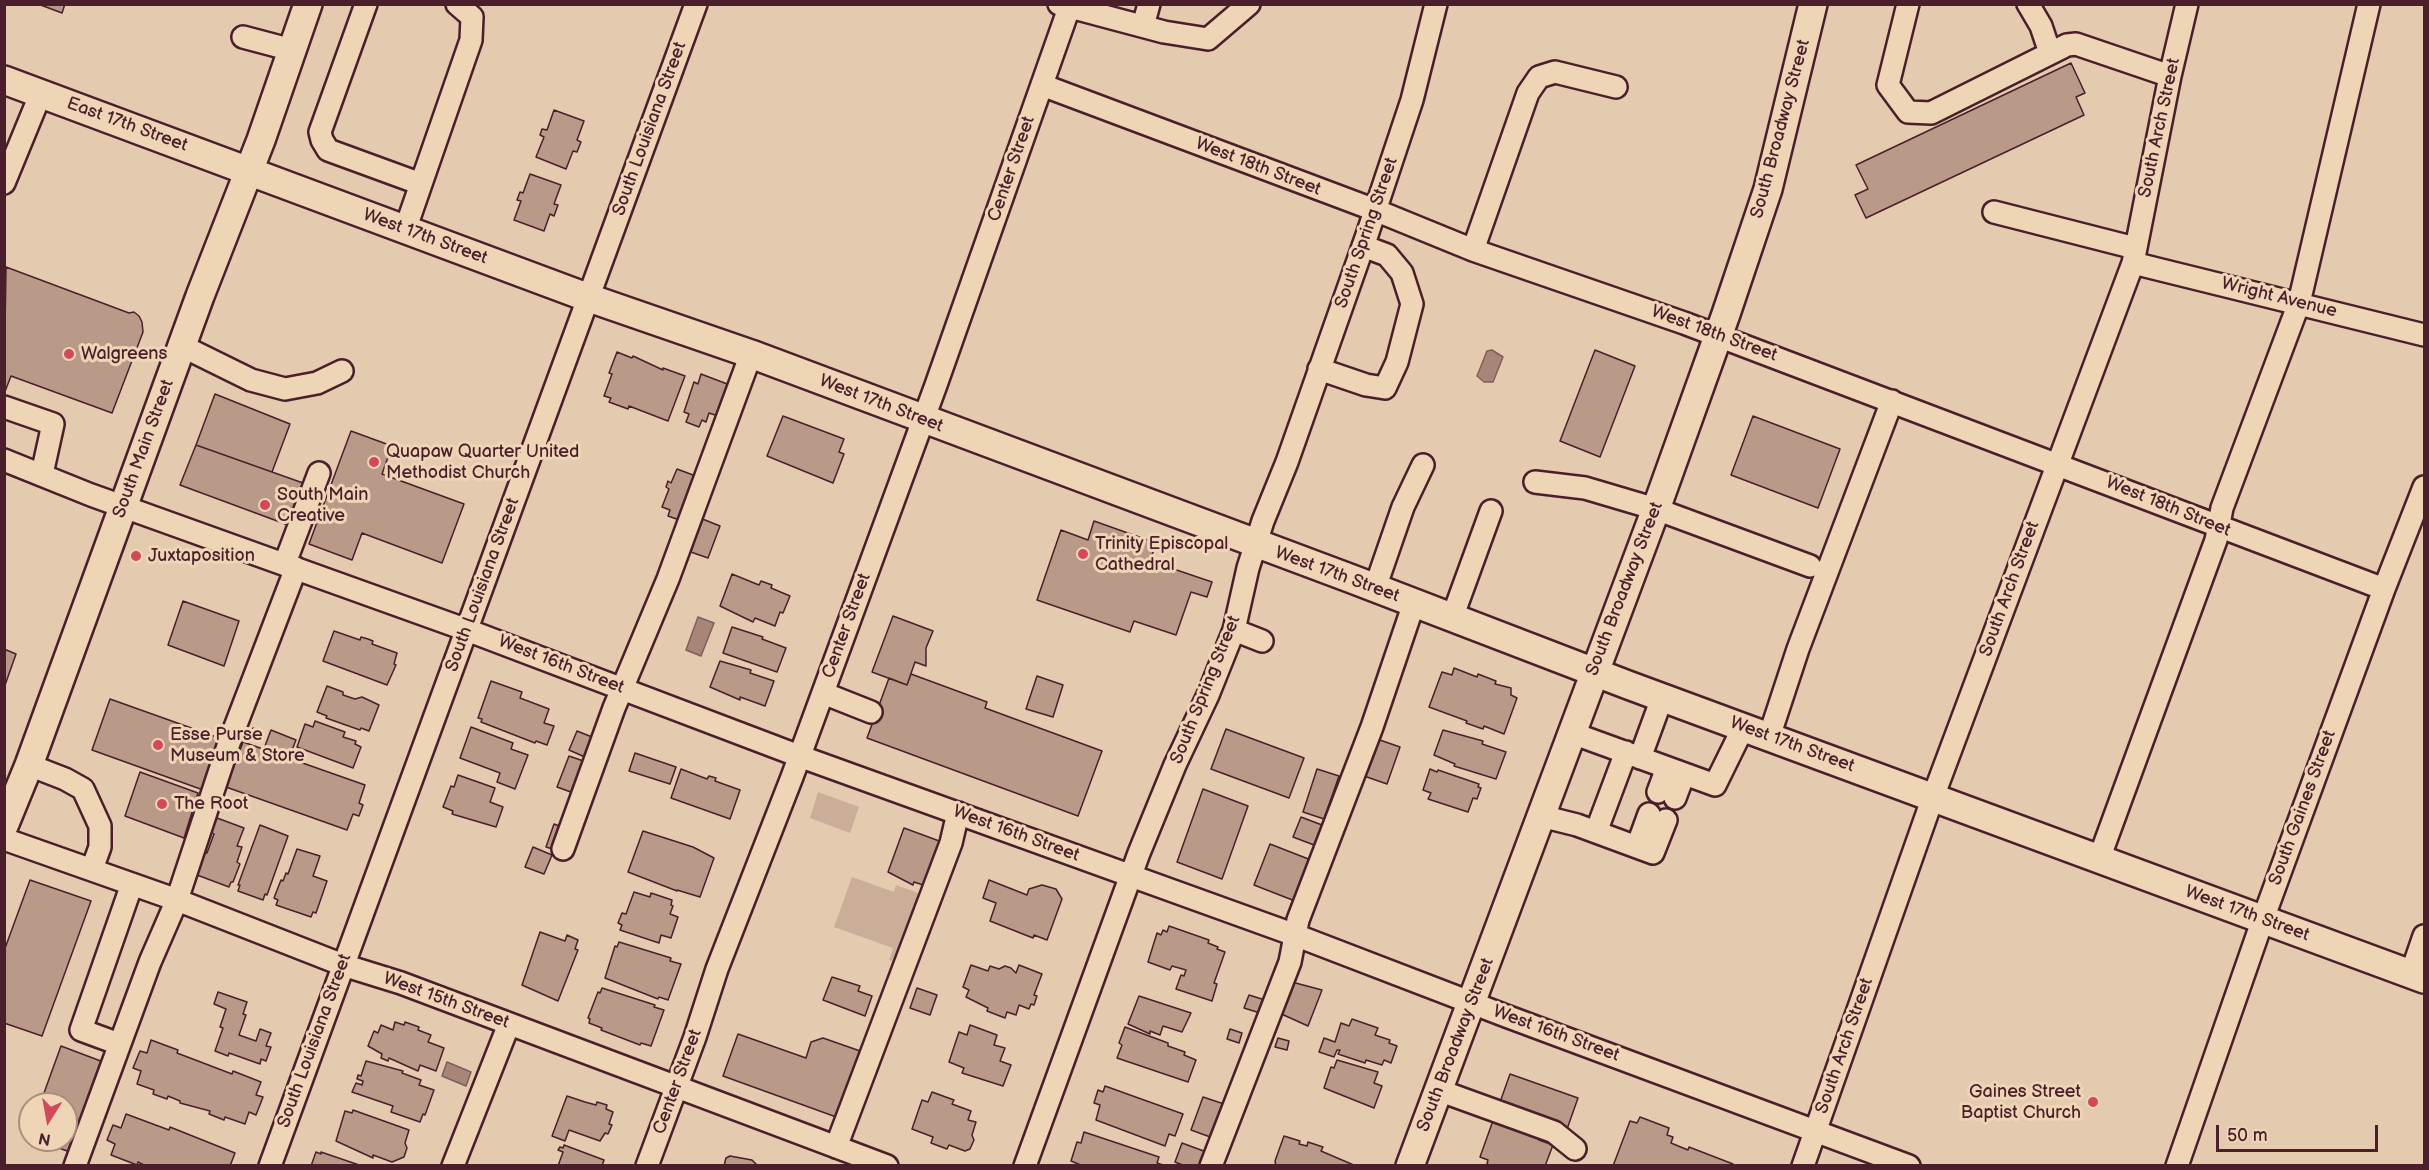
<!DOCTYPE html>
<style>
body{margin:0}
#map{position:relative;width:2429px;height:1170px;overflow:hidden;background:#e4caae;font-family:"Balsamiq Sans",sans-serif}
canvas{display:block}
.frame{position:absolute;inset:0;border:6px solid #4a1f2b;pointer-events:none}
.north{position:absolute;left:18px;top:1092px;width:60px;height:60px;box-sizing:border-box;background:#eed5b6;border:2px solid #ac8c7e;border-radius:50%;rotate:191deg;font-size:16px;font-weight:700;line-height:24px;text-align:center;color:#4a1f2b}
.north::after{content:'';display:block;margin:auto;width:21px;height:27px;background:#d1495b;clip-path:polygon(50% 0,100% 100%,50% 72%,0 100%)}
.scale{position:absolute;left:2216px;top:1125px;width:162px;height:27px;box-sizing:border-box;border:3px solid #4a1f2b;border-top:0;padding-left:8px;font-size:18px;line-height:21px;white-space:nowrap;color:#4a1f2b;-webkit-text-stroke:4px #eed5b6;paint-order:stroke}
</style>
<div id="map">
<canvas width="2429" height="1170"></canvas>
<div class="frame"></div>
<div class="north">N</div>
<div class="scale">50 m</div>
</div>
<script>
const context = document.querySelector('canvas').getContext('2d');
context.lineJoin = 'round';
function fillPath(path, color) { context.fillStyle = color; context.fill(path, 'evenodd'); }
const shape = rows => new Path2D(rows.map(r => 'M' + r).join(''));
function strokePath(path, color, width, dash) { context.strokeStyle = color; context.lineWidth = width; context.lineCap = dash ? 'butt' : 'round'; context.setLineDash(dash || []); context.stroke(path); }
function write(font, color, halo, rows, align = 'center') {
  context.font = font + ' "Balsamiq Sans",sans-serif'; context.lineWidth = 6; context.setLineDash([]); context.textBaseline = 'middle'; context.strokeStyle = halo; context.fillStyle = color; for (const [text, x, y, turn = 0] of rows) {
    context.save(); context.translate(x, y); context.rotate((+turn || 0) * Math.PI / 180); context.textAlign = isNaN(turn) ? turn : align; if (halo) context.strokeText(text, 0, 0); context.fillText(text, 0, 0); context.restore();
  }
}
const green = shape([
 [818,792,859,807,850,833,810,818],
 [852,877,894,892,896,885,924,895,900,964,889,960,893,948,834,927]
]);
const water = shape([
 [1492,350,1503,357,1493,382,1484,382,1477,376,1487,351,1492,350],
 [698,617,714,623,701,656,686,650,698,617],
 [447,1062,471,1072,466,1086,442,1076,447,1062]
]);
const building = shape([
 [38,4,65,4,62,13,38,4],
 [2071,63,2085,93,2076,97,2084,115,1866,218,1855,195,1868,189,1856,165,2071,63],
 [554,110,584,121,577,140,581,142,577,152,573,151,566,169,536,157,544,137,540,135,542,129,547,130,554,110],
 [530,174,561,185,554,204,558,205,554,216,550,214,544,231,514,220,521,201,517,200,520,192,523,193,530,174],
 [6,267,129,313,134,312,139,316,142,322,143,332,112,413,11,376,4,394,6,267],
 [1595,350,1635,366,1600,457,1560,441,1595,350],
 [617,352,632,358,633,356,663,370,663,368,685,376,668,421,629,406,628,409,609,402,611,398,604,396,612,374,609,373,617,352],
 [701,374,735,387,718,416,709,413,706,422,702,420,699,427,686,422,689,414,684,412,694,382,698,384,701,374],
 [215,394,290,424,272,472,196,445,215,394],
 [783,416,844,439,839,452,844,454,833,483,767,456,783,416],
 [1753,416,1840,449,1818,508,1731,475,1753,416],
 [351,431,392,446,382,474,464,504,442,563,362,533,352,560,309,544,351,431],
 [196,445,303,483,288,525,180,485,196,445],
 [677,469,701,478,685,522,668,516,670,510,662,507,669,489,666,487,668,481,671,483,677,469],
 [700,518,720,526,708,558,688,551,700,518],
 [1094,521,1156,543,1150,561,1212,582,1207,597,1191,592,1176,635,1134,621,1130,632,1037,600,1061,530,1088,540,1094,521],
 [732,574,759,585,761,581,772,585,771,588,790,596,783,613,780,612,775,626,755,618,753,622,720,606,732,574],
 [183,601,239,621,224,666,168,645,183,601],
 [893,616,933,631,926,648,926,666,915,662,907,685,872,672,893,616],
 [732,627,763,637,762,639,786,648,777,672,723,653,732,627],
 [334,631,360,640,361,637,368,639,373,641,372,644,397,653,394,664,396,665,387,685,323,661,334,631],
 [4,649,16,654,4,688,4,649],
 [720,661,751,670,750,673,774,681,765,706,740,697,740,700,710,687,720,661],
 [1454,668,1477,677,1478,674,1496,681,1495,684,1511,688,1511,695,1517,698,1504,734,1484,726,1483,729,1466,723,1467,721,1429,707,1442,672,1452,675,1454,668],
 [911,674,987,702,985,708,1102,751,1078,816,867,738,889,678,907,685,911,674],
 [1037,676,1063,685,1053,717,1026,709,1037,676],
 [491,681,522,692,520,698,549,709,544,723,554,726,547,745,536,741,535,743,481,722,482,719,478,718,491,681],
 [327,686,343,692,343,695,355,699,362,697,379,705,369,731,361,728,360,730,326,718,327,716,317,712,327,686],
 [110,699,225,740,206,791,92,750,110,699],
 [315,721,345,732,343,737,356,741,355,744,361,747,353,768,297,747,305,724,313,727,315,721],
 [471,727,513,743,511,749,528,755,515,789,497,782,500,773,460,758,471,727],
 [253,728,262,732,259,740,249,736,253,728],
 [1226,729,1304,758,1289,798,1211,769,1226,729],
 [271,730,296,740,290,755,265,746,271,730],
 [1443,730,1483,741,1482,744,1506,752,1496,779,1454,766,1455,764,1434,755,1443,730],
 [577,731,592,737,594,733,594,761,569,750,577,731],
 [1377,739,1400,747,1387,784,1364,776,1377,739],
 [243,742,365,785,359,803,363,805,359,816,353,814,347,830,226,787,243,742],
 [635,753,676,767,670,784,629,771,635,753],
 [569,756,592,764,579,795,557,787,569,756],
 [681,769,707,779,709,776,716,778,715,781,740,790,730,819,671,798,681,769],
 [1317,769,1339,776,1324,819,1303,812,1317,769],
 [1430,769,1437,772,1438,770,1479,784,1478,787,1481,788,1477,799,1473,798,1468,812,1428,799,1431,793,1423,790,1430,769],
 [140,772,198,793,184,838,125,816,140,772],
 [458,775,495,788,490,802,503,807,496,827,452,814,453,811,443,807,451,786,454,787,458,775],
 [1203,789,1248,806,1222,879,1177,862,1203,789],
 [1301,817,1322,825,1314,845,1293,837,1301,817],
 [217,818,244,828,237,846,242,847,237,862,240,864,233,882,231,882,229,887,197,875,203,852,207,853,214,834,211,832,217,818],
 [554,824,567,829,559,851,546,847,554,824],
 [260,825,288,836,267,895,265,894,263,900,238,891,240,885,238,885,260,825],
 [904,828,942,842,926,886,914,882,913,885,888,872,904,828],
 [643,831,693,847,714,858,700,897,677,890,677,891,628,872,643,831],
 [1270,844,1311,860,1295,901,1254,885,1270,844],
 [533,847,552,855,544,874,525,867,533,847],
 [297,849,320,856,313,876,327,881,316,913,313,912,311,917,276,905,278,900,274,898,281,880,283,881,286,873,288,874,297,849],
 [30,880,91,901,42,1036,4,1023,4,951,30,880],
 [989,880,1027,895,1029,889,1042,885,1056,889,1062,899,1047,940,1034,935,1033,938,990,921,996,903,983,898,989,880],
 [634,892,650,897,651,893,672,900,671,905,673,906,670,914,678,917,671,938,661,935,659,943,620,930,622,925,618,923,622,913,626,914,634,892],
 [1169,926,1209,940,1208,943,1218,947,1217,949,1225,952,1214,983,1217,984,1212,1001,1176,989,1181,975,1184,976,1186,970,1172,966,1170,970,1148,962,1157,933,1161,935,1163,930,1167,932,1169,926],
 [540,932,565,941,567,935,578,940,575,949,578,950,558,1001,522,985,540,932],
 [619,942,671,958,670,961,681,964,668,1000,659,997,658,999,605,978,615,946,617,947,619,942],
 [971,965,988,971,990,966,999,969,1005,966,1011,968,1016,973,1019,965,1042,974,1034,995,1037,996,1034,1005,1031,1004,1029,1009,1019,1005,1016,1015,1007,1012,1005,1018,987,1011,988,1008,966,997,969,990,963,987,971,965],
 [832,977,860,986,858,991,872,996,865,1016,823,1000,832,977],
 [1288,981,1322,990,1308,1026,1277,1012,1288,981],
 [602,988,655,1005,654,1007,664,1010,651,1046,641,1043,640,1045,601,1030,602,1028,589,1023,590,1019,588,1018,598,992,600,993,602,988],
 [917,988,937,995,930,1015,910,1008,917,988],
 [218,992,247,1002,243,1014,246,1015,239,1035,256,1041,260,1029,271,1033,266,1046,271,1047,266,1061,261,1059,260,1064,229,1053,228,1056,215,1051,223,1028,220,1027,226,1009,214,1004,218,992],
 [1249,995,1265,1000,1260,1013,1244,1008,1249,995],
 [1139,996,1191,1013,1182,1032,1163,1026,1160,1035,1150,1031,1150,1034,1128,1024,1139,996],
 [1352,1019,1378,1028,1375,1035,1390,1040,1389,1043,1397,1046,1391,1063,1384,1060,1382,1065,1366,1060,1365,1063,1338,1054,1340,1050,1337,1050,1334,1057,1319,1052,1324,1038,1335,1042,1341,1023,1349,1026,1352,1019],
 [395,1022,404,1025,405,1022,419,1027,418,1030,431,1035,428,1042,444,1048,436,1071,420,1065,418,1071,389,1058,388,1061,381,1058,382,1054,368,1046,374,1031,378,1033,381,1025,393,1030,395,1022],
 [970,1025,997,1035,994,1045,1005,1048,1000,1061,1011,1065,1003,1086,962,1073,964,1068,949,1062,959,1032,967,1035,970,1025],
 [1125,1027,1168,1043,1168,1046,1185,1052,1184,1055,1196,1060,1188,1082,1117,1058,1122,1045,1119,1043,1125,1027],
 [1230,1029,1242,1033,1239,1043,1227,1039,1230,1029],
 [738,1034,806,1058,811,1042,823,1038,863,1052,839,1118,723,1076,738,1034],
 [1278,1038,1289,1041,1287,1050,1275,1047,1278,1038],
 [151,1040,178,1050,177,1053,232,1074,233,1071,261,1082,256,1095,263,1097,256,1115,249,1112,245,1124,225,1117,224,1120,209,1114,210,1111,180,1103,180,1101,168,1096,167,1099,153,1094,154,1090,137,1084,141,1071,133,1068,140,1051,147,1053,151,1040],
 [61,1046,106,1063,73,1153,36,1140,66,1140,66,1104,40,1104,61,1046],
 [1337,1060,1378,1072,1374,1083,1382,1086,1374,1108,1324,1088,1331,1067,1334,1068,1337,1060],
 [366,1061,403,1071,402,1073,421,1080,419,1085,434,1090,425,1115,423,1114,420,1122,391,1112,393,1106,352,1092,356,1083,362,1085,363,1081,357,1079,358,1075,361,1076,366,1061],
 [1510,1074,1578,1098,1567,1129,1499,1105,1510,1074],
 [1105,1086,1183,1114,1175,1136,1169,1134,1165,1146,1096,1120,1100,1105,1094,1103,1098,1090,1103,1092,1105,1086],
 [932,1092,954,1100,952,1104,971,1111,968,1120,976,1122,972,1135,974,1140,970,1149,965,1151,949,1145,947,1149,931,1143,933,1137,912,1129,922,1100,928,1102,932,1092],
 [567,1096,585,1102,596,1105,597,1102,607,1105,606,1109,613,1112,609,1124,612,1125,608,1134,605,1133,600,1141,569,1130,565,1141,552,1136,567,1096],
 [1203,1097,1224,1104,1213,1138,1191,1130,1203,1097],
 [353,1110,409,1130,405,1143,407,1148,404,1157,392,1162,373,1155,373,1158,336,1141,345,1111,352,1113,353,1110],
 [126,1114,169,1130,170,1127,235,1153,230,1166,146,1166,138,1162,137,1165,111,1155,115,1144,107,1140,113,1125,121,1128,126,1114],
 [1495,1115,1542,1132,1539,1140,1553,1145,1545,1166,1492,1166,1487,1164,1488,1160,1480,1157,1495,1115],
 [1640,1117,1669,1128,1667,1135,1673,1137,1671,1143,1688,1150,1689,1147,1733,1164,1732,1166,1613,1166,1630,1121,1637,1123,1640,1117],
 [1084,1132,1159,1157,1157,1163,1166,1166,1083,1166,1071,1161,1077,1142,1081,1143,1084,1132],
 [1284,1136,1300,1141,1299,1144,1307,1146,1308,1142,1323,1147,1321,1151,1356,1166,1276,1166,1275,1161,1284,1136],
 [1182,1143,1209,1153,1205,1166,1185,1166,1175,1162,1182,1143],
 [564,1145,604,1160,602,1166,558,1166,563,1152,558,1150,560,1147,563,1148,564,1145],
 [316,1152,321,1154,321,1152,362,1166,311,1166,316,1152],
 [730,1156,752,1160,758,1166,724,1166,726,1158,730,1156]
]);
const minor = shape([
 [366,4,320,132,322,140,328,150,421,184],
 [1059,4,1164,32,1208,39,1249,4],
 [1908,4,1888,85,1908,112,1931,113,2067,45,2076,44,2170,76],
 [2028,4,2041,26,2050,53],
 [1143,26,1149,4],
 [243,37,292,50],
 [1042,85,1375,210,1473,250,1684,323,2384,589],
 [4,183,41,93],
 [1994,212,2135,248],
 [405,230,471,40,472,17,457,4],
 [1473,250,1528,93,1539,77,1555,72,1616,87],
 [2133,263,2424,335],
 [182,346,251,380,285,389,317,383,342,371],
 [1319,369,1366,385,1385,388,1397,362,1412,304,1402,273,1387,255,1363,246],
 [4,407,53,424,42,474],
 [4,460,91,495,467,630,799,756,1295,935,1506,1016,1909,1166],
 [1535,482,1585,488,1656,509,1810,566],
 [285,563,319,473],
 [1375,588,1403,507,1423,465],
 [1452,618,1491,511],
 [1234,630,1262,641],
 [823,693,871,712],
 [1572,733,1715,785,1743,728],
 [1769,737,1798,649,1892,401],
 [1640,758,1662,698],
 [29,765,65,779,83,789,100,826,100,847,92,869],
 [1658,792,1667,768],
 [1675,798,1684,774],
 [1541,816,1577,825,1653,853,1666,820],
 [1596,832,1626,752],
 [4,839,177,900,343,965,401,983,887,1166],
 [1637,847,1649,814],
 [563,849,614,708,668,579,751,354],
 [2099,859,2216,540,2222,508,2299,303,2369,4],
 [2411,974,2424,936],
 [119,1044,81,1030,132,884],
 [1438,1090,1554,1132,1575,1149],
 [836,1147,951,843,958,813],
 [75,1166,150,962,177,900,229,743,296,568],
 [270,1166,696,4],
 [453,1166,509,1024],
 [647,1166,695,1037,717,969,792,777,936,385,1069,8],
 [1025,1166,1139,853,1175,765,1208,695,1234,630,1248,568,1263,521,1287,462,1367,235,1412,100,1436,4],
 [1211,1166,1290,962,1298,920,1372,727,1414,603],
 [1803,1166,1933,797,2133,263,2170,76,2187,4],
 [2177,1166,2263,919,2384,589,2424,487]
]);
const major = shape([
 [4,80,589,298,751,354,1352,579,1628,685,2424,979],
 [4,826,29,765,200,296,261,140,308,4],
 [1410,1166,1656,509,1726,314,1768,189,1813,4]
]);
const markers = [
 [69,354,6,"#d1495b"],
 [374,462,6,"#d1495b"],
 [265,505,6,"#d1495b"],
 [1083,554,6,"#d1495b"],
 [136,556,6,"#d1495b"],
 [158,745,6,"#d1495b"],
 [162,804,6,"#d1495b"],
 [2093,1102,6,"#d1495b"]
];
const streetNames = [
 ["East 17th Street",127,125,20],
 ["South Arch Street",2160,128,-78],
 ["South Louisiana Street",650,129,-70],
 ["South Broadway Street",1781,129,-75],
 ["West 18th Street",1258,167,21],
 ["Center Street",1012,169,-71],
 ["South Spring Street",1367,233,-71],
 ["West 17th Street",425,237,20],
 ["Wright Avenue",2279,298,14],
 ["West 18th Street",1714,334,20],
 ["West 17th Street",881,404,21],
 ["South Main Street",144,449,-70],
 ["West 18th Street",2168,507,22],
 ["West 17th Street",1337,575,20],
 ["South Louisiana Street",483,585,-70],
 ["South Broadway Street",1625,589,-69],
 ["South Arch Street",2010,589,-70],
 ["Center Street",847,626,-70],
 ["West 16th Street",561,665,21],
 ["South Spring Street",1206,690,-68],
 ["West 17th Street",1792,745,20],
 ["South Gaines Street",2303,808,-70],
 ["West 16th Street",1016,834,20],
 ["West 17th Street",2247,914,20],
 ["West 15th Street",446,1001,20],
 ["West 16th Street",1556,1034,20],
 ["South Louisiana Street",315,1041,-70],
 ["South Broadway Street",1456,1045,-69],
 ["South Arch Street",1845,1046,-71],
 ["Center Street",678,1082,-70]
];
const poiNames = [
 ["Walgreens",81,354],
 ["Quapaw Quarter United",386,452],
 ["Methodist Church",386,473],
 ["South Main",277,495],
 ["Creative",277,516],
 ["Trinity Episcopal",1095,544],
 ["Cathedral",1095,565],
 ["Juxtaposition",148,556],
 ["Esse Purse",170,735],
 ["Museum & Store",170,756],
 ["The Root",174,804],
 ["Gaines Street",2081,1092,"right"],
 ["Baptist Church",2081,1113,"right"]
];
fillPath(green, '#caae98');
fillPath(water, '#a78679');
strokePath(water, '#825d5a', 1.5);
fillPath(building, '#b99a89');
strokePath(building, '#4a1f2b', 1.5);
strokePath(minor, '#4a1f2b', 26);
strokePath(major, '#4a1f2b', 32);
strokePath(minor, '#eed5b6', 21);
strokePath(major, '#eed5b6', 27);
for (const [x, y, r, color] of markers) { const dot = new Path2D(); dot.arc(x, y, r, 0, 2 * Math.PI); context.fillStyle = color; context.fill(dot); strokePath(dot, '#eed5b6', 2); }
write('18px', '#4a1f2b', '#eed5b6', streetNames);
write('18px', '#4a1f2b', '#eed5b6', poiNames, 'left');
</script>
